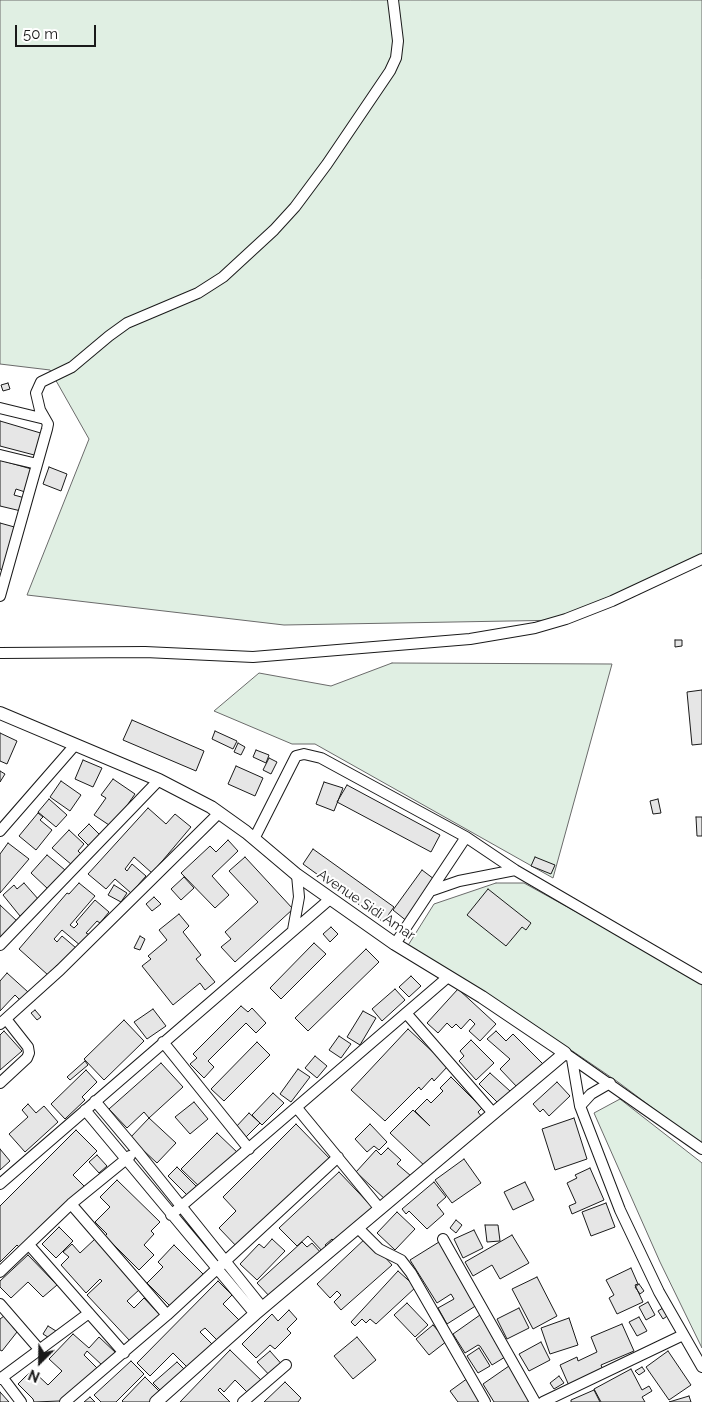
<!DOCTYPE html>
<style>
body{margin:0}
#map{position:relative;width:702px;height:1402px;overflow:hidden;background:#fff;font-family:Raleway,sans-serif}
canvas{display:block}
.north{position:absolute;left:15px;top:1337px;width:50px;height:50px;-webkit-text-stroke:4px #fff;paint-order:stroke;rotate:203deg;font-size:14px;font-weight:700;line-height:20px;text-align:center;color:#1a1a1a}
.north::after{content:'';display:block;margin:auto;width:18px;height:22px;background:#1a1a1a;clip-path:polygon(50% 0,100% 100%,50% 72%,0 100%)}
.scale{position:absolute;left:15px;top:25px;width:81px;height:22px;box-sizing:border-box;border:2px solid #1a1a1a;border-top:0;padding-left:6px;font-size:15px;line-height:18px;white-space:nowrap;color:#1a1a1a;-webkit-text-stroke:4px #fff;paint-order:stroke}
</style>
<div id="map">
<canvas width="702" height="1402"></canvas>
<div class="north">N</div>
<div class="scale">50 m</div>
</div>
<script>
const context = document.querySelector('canvas').getContext('2d');
context.lineJoin = 'round';
function fillPath(path, color) { context.fillStyle = color; context.fill(path, 'evenodd'); }
const shape = rows => new Path2D(rows.map(r => 'M' + r).join(''));
function strokePath(path, color, width, dash) { context.strokeStyle = color; context.lineWidth = width; context.lineCap = dash ? 'butt' : 'round'; context.setLineDash(dash || []); context.stroke(path); }
function write(font, color, halo, rows, align = 'center') {
  context.font = font + ' Raleway,sans-serif'; context.lineWidth = 4; context.setLineDash([]); context.textBaseline = 'middle'; context.strokeStyle = halo; context.fillStyle = color; for (const [text, x, y, turn = 0] of rows) {
    context.save(); context.translate(x, y); context.rotate((+turn || 0) * Math.PI / 180); context.textAlign = isNaN(turn) ? turn : align; if (halo) context.strokeText(text, 0, 0); context.fillText(text, 0, 0); context.restore();
  }
}
const green = shape([
 [0,0,702,0,702,559,566,620,284,625,27,595,89,439,50,370,0,364,0,0],
 [392,663,612,664,553,878,315,744,292,744,214,711,259,673,331,686,392,663],
 [496,883,524,883,676,967,702,985,702,1145,618,1082,521,1016,407,947,434,904,496,883],
 [620,1099,702,1163,702,1348,660,1262,594,1113,620,1099]
]);
const building = shape([
 [8,383,10,389,3,391,1,385,8,383],
 [0,421,44,434,38,456,0,446,0,421],
 [0,460,35,470,28,493,16,489,14,495,25,498,21,511,0,506,0,460],
 [49,467,67,474,61,491,43,484,49,467],
 [0,523,18,528,5,571,0,569,0,523],
 [675,640,682,640,682,646,675,647,675,640],
 [702,690,702,744,692,745,687,692,702,690],
 [132,720,204,751,196,771,123,740,132,720],
 [215,731,237,741,233,749,212,739,215,731],
 [0,733,17,741,7,764,0,761,0,733],
 [238,743,245,747,241,755,234,752,238,743],
 [256,750,269,755,266,763,253,757,256,750],
 [269,758,277,762,271,774,263,770,269,758],
 [83,760,102,768,93,787,75,779,83,760],
 [236,766,263,778,255,796,228,784,236,766],
 [0,771,5,774,0,782,0,771],
 [113,779,135,794,112,827,94,815,106,798,101,795,113,779],
 [61,781,81,795,70,811,50,797,61,781],
 [324,782,343,788,334,811,316,804,324,782],
 [347,785,440,835,431,852,337,802,347,785],
 [49,799,67,815,56,827,38,812,49,799],
 [658,799,661,813,653,814,650,801,658,799],
 [148,808,166,824,175,814,191,827,152,873,134,857,125,869,127,871,132,864,146,876,131,893,115,879,106,889,88,874,148,808],
 [38,813,43,817,40,820,52,830,36,850,19,836,38,813],
 [696,817,702,817,702,836,697,836,696,817],
 [89,824,102,837,91,848,78,835,89,824],
 [69,830,84,844,78,851,81,854,72,865,52,848,69,830],
 [228,840,238,851,212,876,229,895,215,908,181,873,210,846,216,852,228,840],
 [8,843,29,859,0,893,0,854,8,843],
 [313,849,394,907,383,922,303,864,313,849],
 [47,855,65,870,48,889,31,873,47,855],
 [245,857,293,909,235,962,221,947,231,939,225,932,258,902,229,871,245,857],
 [535,857,555,865,551,874,531,866,535,857],
 [422,870,438,882,408,922,393,910,422,870],
 [184,877,194,888,181,900,171,889,184,877],
 [24,883,39,900,20,916,3,895,14,885,17,889,24,883],
 [79,883,95,896,70,925,74,928,78,924,76,922,95,900,109,912,100,923,97,921,86,933,90,935,81,946,62,930,54,939,57,942,62,936,76,948,60,967,57,965,48,975,19,949,67,893,69,894,79,883],
 [114,885,127,893,121,902,108,895,114,885],
 [488,889,531,923,526,930,522,927,506,946,467,915,488,889],
 [154,897,161,904,152,911,146,904,154,897],
 [0,905,18,922,0,941,0,905],
 [179,914,189,926,183,932,201,955,196,959,215,982,205,990,200,983,173,1005,142,966,151,959,148,956,167,940,159,930,179,914],
 [331,927,338,934,330,942,323,934,331,927],
 [140,936,145,939,140,950,134,948,140,936],
 [314,943,326,954,281,999,270,988,314,943],
 [366,949,379,962,308,1031,295,1018,366,949],
 [7,973,28,992,20,1000,15,995,0,1011,0,981,7,973],
 [411,976,421,986,409,997,399,987,411,976],
 [395,989,405,1000,382,1021,372,1009,395,989],
 [458,989,496,1024,480,1041,469,1031,475,1024,470,1019,461,1029,456,1024,452,1028,447,1023,438,1033,427,1023,458,989],
 [241,1006,248,1012,252,1008,266,1023,256,1033,246,1023,208,1061,214,1067,204,1078,190,1064,197,1058,193,1054,241,1006],
 [153,1009,166,1026,147,1039,134,1022,153,1009],
 [35,1010,41,1017,37,1020,31,1013,35,1010],
 [363,1011,376,1018,360,1045,347,1037,363,1011],
 [124,1020,144,1041,104,1080,84,1059,124,1020],
 [408,1029,448,1066,434,1081,432,1078,421,1090,419,1087,385,1121,351,1090,408,1029],
 [4,1031,22,1051,0,1070,0,1035,4,1031],
 [496,1031,506,1041,513,1034,543,1064,518,1088,500,1069,510,1059,487,1039,496,1031],
 [339,1036,351,1044,341,1058,329,1050,339,1036],
 [471,1040,494,1063,476,1080,459,1061,464,1056,460,1051,471,1040],
 [257,1042,270,1055,224,1101,211,1089,257,1042],
 [315,1056,327,1066,317,1078,305,1068,315,1056],
 [85,1061,88,1065,70,1080,67,1077,85,1061],
 [161,1063,183,1087,149,1118,144,1112,127,1128,109,1109,161,1063],
 [298,1069,310,1077,291,1102,280,1094,298,1069],
 [86,1070,97,1082,82,1097,85,1100,65,1119,51,1104,86,1070],
 [490,1073,510,1091,498,1103,479,1084,490,1073],
 [451,1077,482,1108,478,1112,482,1117,428,1169,390,1133,413,1110,430,1126,415,1111,427,1099,431,1103,443,1091,440,1088,451,1077],
 [557,1082,570,1096,549,1116,543,1109,540,1112,533,1104,557,1082],
 [273,1093,284,1103,262,1125,252,1115,273,1093],
 [194,1102,208,1119,190,1134,175,1117,194,1102],
 [28,1104,36,1113,44,1106,58,1122,25,1152,9,1134,28,1117,22,1110,28,1104],
 [249,1113,260,1123,245,1138,235,1128,249,1113],
 [149,1118,176,1143,157,1163,130,1138,149,1118],
 [574,1118,587,1159,555,1170,542,1129,574,1118],
 [296,1124,333,1162,239,1249,219,1228,236,1211,223,1197,296,1124],
 [370,1124,387,1142,379,1150,374,1146,367,1152,355,1139,370,1124],
 [76,1130,97,1151,73,1175,87,1189,57,1215,55,1212,19,1247,17,1245,0,1262,0,1206,76,1130],
 [217,1133,239,1154,203,1190,181,1169,217,1133],
 [388,1148,401,1160,397,1164,411,1176,387,1201,356,1172,376,1150,381,1155,388,1148],
 [0,1149,10,1161,0,1170,0,1149],
 [97,1155,107,1166,99,1173,89,1162,97,1155],
 [464,1159,481,1183,452,1203,435,1180,464,1159],
 [177,1167,198,1188,189,1197,168,1176,177,1167],
 [590,1168,604,1200,572,1214,569,1206,576,1203,567,1183,577,1178,575,1175,590,1168],
 [339,1172,375,1210,336,1243,332,1239,325,1245,329,1249,324,1253,308,1236,297,1246,279,1228,339,1172],
 [117,1180,160,1222,151,1231,154,1234,144,1245,154,1255,139,1270,105,1236,107,1234,95,1222,110,1207,100,1197,117,1180],
 [434,1182,446,1197,437,1205,444,1214,427,1229,409,1211,406,1214,402,1209,434,1182],
 [525,1182,534,1200,513,1210,504,1192,525,1182],
 [606,1203,615,1227,591,1236,582,1212,606,1203],
 [397,1212,415,1229,395,1250,377,1233,397,1212],
 [456,1220,462,1225,456,1233,450,1228,456,1220],
 [485,1225,498,1225,500,1241,487,1242,485,1225],
 [59,1227,73,1241,56,1258,42,1244,59,1227],
 [474,1230,483,1248,463,1258,454,1239,474,1230],
 [512,1235,529,1263,500,1279,492,1265,473,1276,465,1262,512,1235],
 [367,1237,392,1265,341,1310,334,1302,341,1295,337,1291,330,1298,317,1284,367,1237],
 [95,1239,140,1289,127,1301,134,1308,144,1298,160,1315,130,1341,87,1295,102,1281,100,1279,86,1293,61,1265,69,1257,63,1252,72,1244,80,1253,95,1239],
 [272,1239,285,1251,257,1280,240,1264,259,1244,264,1248,272,1239],
 [302,1242,307,1247,312,1243,322,1254,272,1299,257,1283,302,1242],
 [439,1242,477,1305,447,1324,438,1308,454,1299,451,1294,437,1303,410,1260,439,1242],
 [174,1245,204,1275,172,1308,147,1283,163,1267,158,1262,174,1245],
 [28,1255,57,1285,43,1297,28,1282,11,1298,0,1287,0,1281,28,1255],
 [631,1268,638,1284,635,1285,643,1302,617,1314,609,1298,614,1295,606,1280,631,1268],
 [398,1271,416,1287,376,1324,370,1319,366,1323,362,1319,355,1326,351,1322,398,1271],
 [537,1277,557,1316,533,1329,512,1289,537,1277],
 [218,1281,232,1295,223,1304,241,1322,220,1343,205,1328,201,1331,200,1332,213,1345,189,1369,173,1353,150,1376,137,1363,218,1281],
 [639,1284,644,1291,640,1294,635,1287,639,1284],
 [648,1302,655,1315,646,1320,639,1307,648,1302],
 [407,1303,428,1325,415,1337,394,1315,407,1303],
 [666,1306,670,1314,663,1319,658,1311,666,1306],
 [519,1308,529,1328,507,1339,497,1319,519,1308],
 [289,1310,297,1319,287,1329,291,1333,275,1349,270,1345,256,1358,242,1344,272,1314,278,1321,289,1310],
 [480,1315,505,1357,492,1365,480,1346,478,1345,465,1353,453,1334,480,1315],
 [4,1316,17,1332,2,1351,0,1350,0,1319,4,1316],
 [639,1317,647,1331,637,1336,629,1322,639,1317],
 [569,1318,578,1345,550,1354,541,1328,569,1318],
 [622,1324,634,1351,601,1365,604,1373,570,1388,560,1365,577,1357,578,1361,597,1352,591,1337,622,1324],
 [433,1325,447,1341,429,1355,416,1339,433,1325],
 [48,1326,56,1331,51,1339,43,1334,48,1326],
 [73,1334,89,1348,99,1337,116,1353,103,1366,87,1351,84,1355,97,1368,75,1391,72,1389,60,1401,34,1402,33,1399,18,1384,32,1370,48,1385,62,1371,49,1359,73,1334],
 [357,1337,376,1360,353,1379,334,1356,357,1337],
 [541,1342,550,1360,529,1371,519,1354,541,1342],
 [479,1348,490,1366,478,1373,467,1356,479,1348],
 [230,1350,264,1383,251,1396,235,1380,224,1392,220,1388,218,1390,230,1402,180,1402,230,1350],
 [270,1351,285,1368,273,1379,257,1362,270,1351],
 [668,1351,691,1385,669,1400,646,1367,668,1351],
 [131,1361,144,1374,116,1402,101,1402,94,1395,131,1361],
 [177,1362,184,1369,161,1391,153,1383,177,1362],
 [509,1366,533,1402,494,1402,483,1384,509,1366],
 [642,1367,645,1371,639,1375,635,1371,642,1367],
 [631,1369,642,1390,649,1386,652,1391,642,1397,645,1402,601,1402,594,1389,631,1369],
 [559,1376,564,1383,554,1389,550,1383,559,1376],
 [145,1377,160,1392,149,1402,123,1402,122,1401,145,1377],
 [468,1378,486,1402,458,1402,450,1391,468,1378],
 [285,1382,301,1398,298,1402,264,1402,285,1382],
 [594,1390,600,1402,571,1402,571,1400,594,1390],
 [0,1392,9,1402,0,1402,0,1392],
 [689,1396,691,1402,669,1402,689,1396],
 [90,1397,95,1402,84,1402,90,1397]
]);
const minor = shape([
 [0,408,45,419],
 [0,455,37,464],
 [0,596,47,429,48,424,40,410,36,393,41,382,72,367,109,336,127,323,198,293,223,277,274,230,295,207,327,164,390,71,396,58,398,41,393,0],
 [0,653,145,652,253,657,470,639,535,628,566,619,612,601,702,559],
 [0,831,75,745],
 [254,839,296,756,304,754,321,758,466,837,515,870,702,979],
 [433,890,459,881,515,870],
 [293,930,299,897,297,875],
 [395,944,466,837],
 [0,945,159,780],
 [406,1013,493,1113],
 [0,1024,60,970,219,813],
 [163,1042,249,1149],
 [569,1056,702,1149],
 [572,1059,580,1106,620,1210,659,1292,702,1367],
 [0,1083,27,1058,29,1053,28,1047,6,1019],
 [95,1101,137,1151,262,1307],
 [580,1106,591,1094,610,1083],
 [297,1108,380,1209],
 [85,1110,255,1314],
 [0,1184,330,899],
 [71,1204,167,1315],
 [171,1215,448,977],
 [358,1228,379,1249,401,1260,411,1273,485,1402],
 [443,1239,535,1402],
 [30,1246,124,1353],
 [0,1272,71,1204,130,1156],
 [0,1304,39,1349],
 [2,1377,21,1402],
 [0,1379,89,1313],
 [65,1402,167,1315,338,1157],
 [243,1402,286,1365],
 [543,1402,683,1335]
]);
const tertiary = shape([
 [0,713,159,780,211,807,246,832,297,875,395,944,482,997,565,1053,255,1314,156,1402]
]);
const streetNames = [
 ["Avenue Sidi Amar",366,905,34]
];
fillPath(green, '#e0efe3');
strokePath(green, '#6a6a6a', 1);
fillPath(building, '#e6e6e6');
strokePath(building, '#1a1a1a', 1);
strokePath(minor, '#1a1a1a', 12);
strokePath(tertiary, '#1a1a1a', 14);
strokePath(minor, '#fff', 10);
strokePath(tertiary, '#fff', 12);
write('14px', '#1a1a1a', '#fff', streetNames);
</script>
